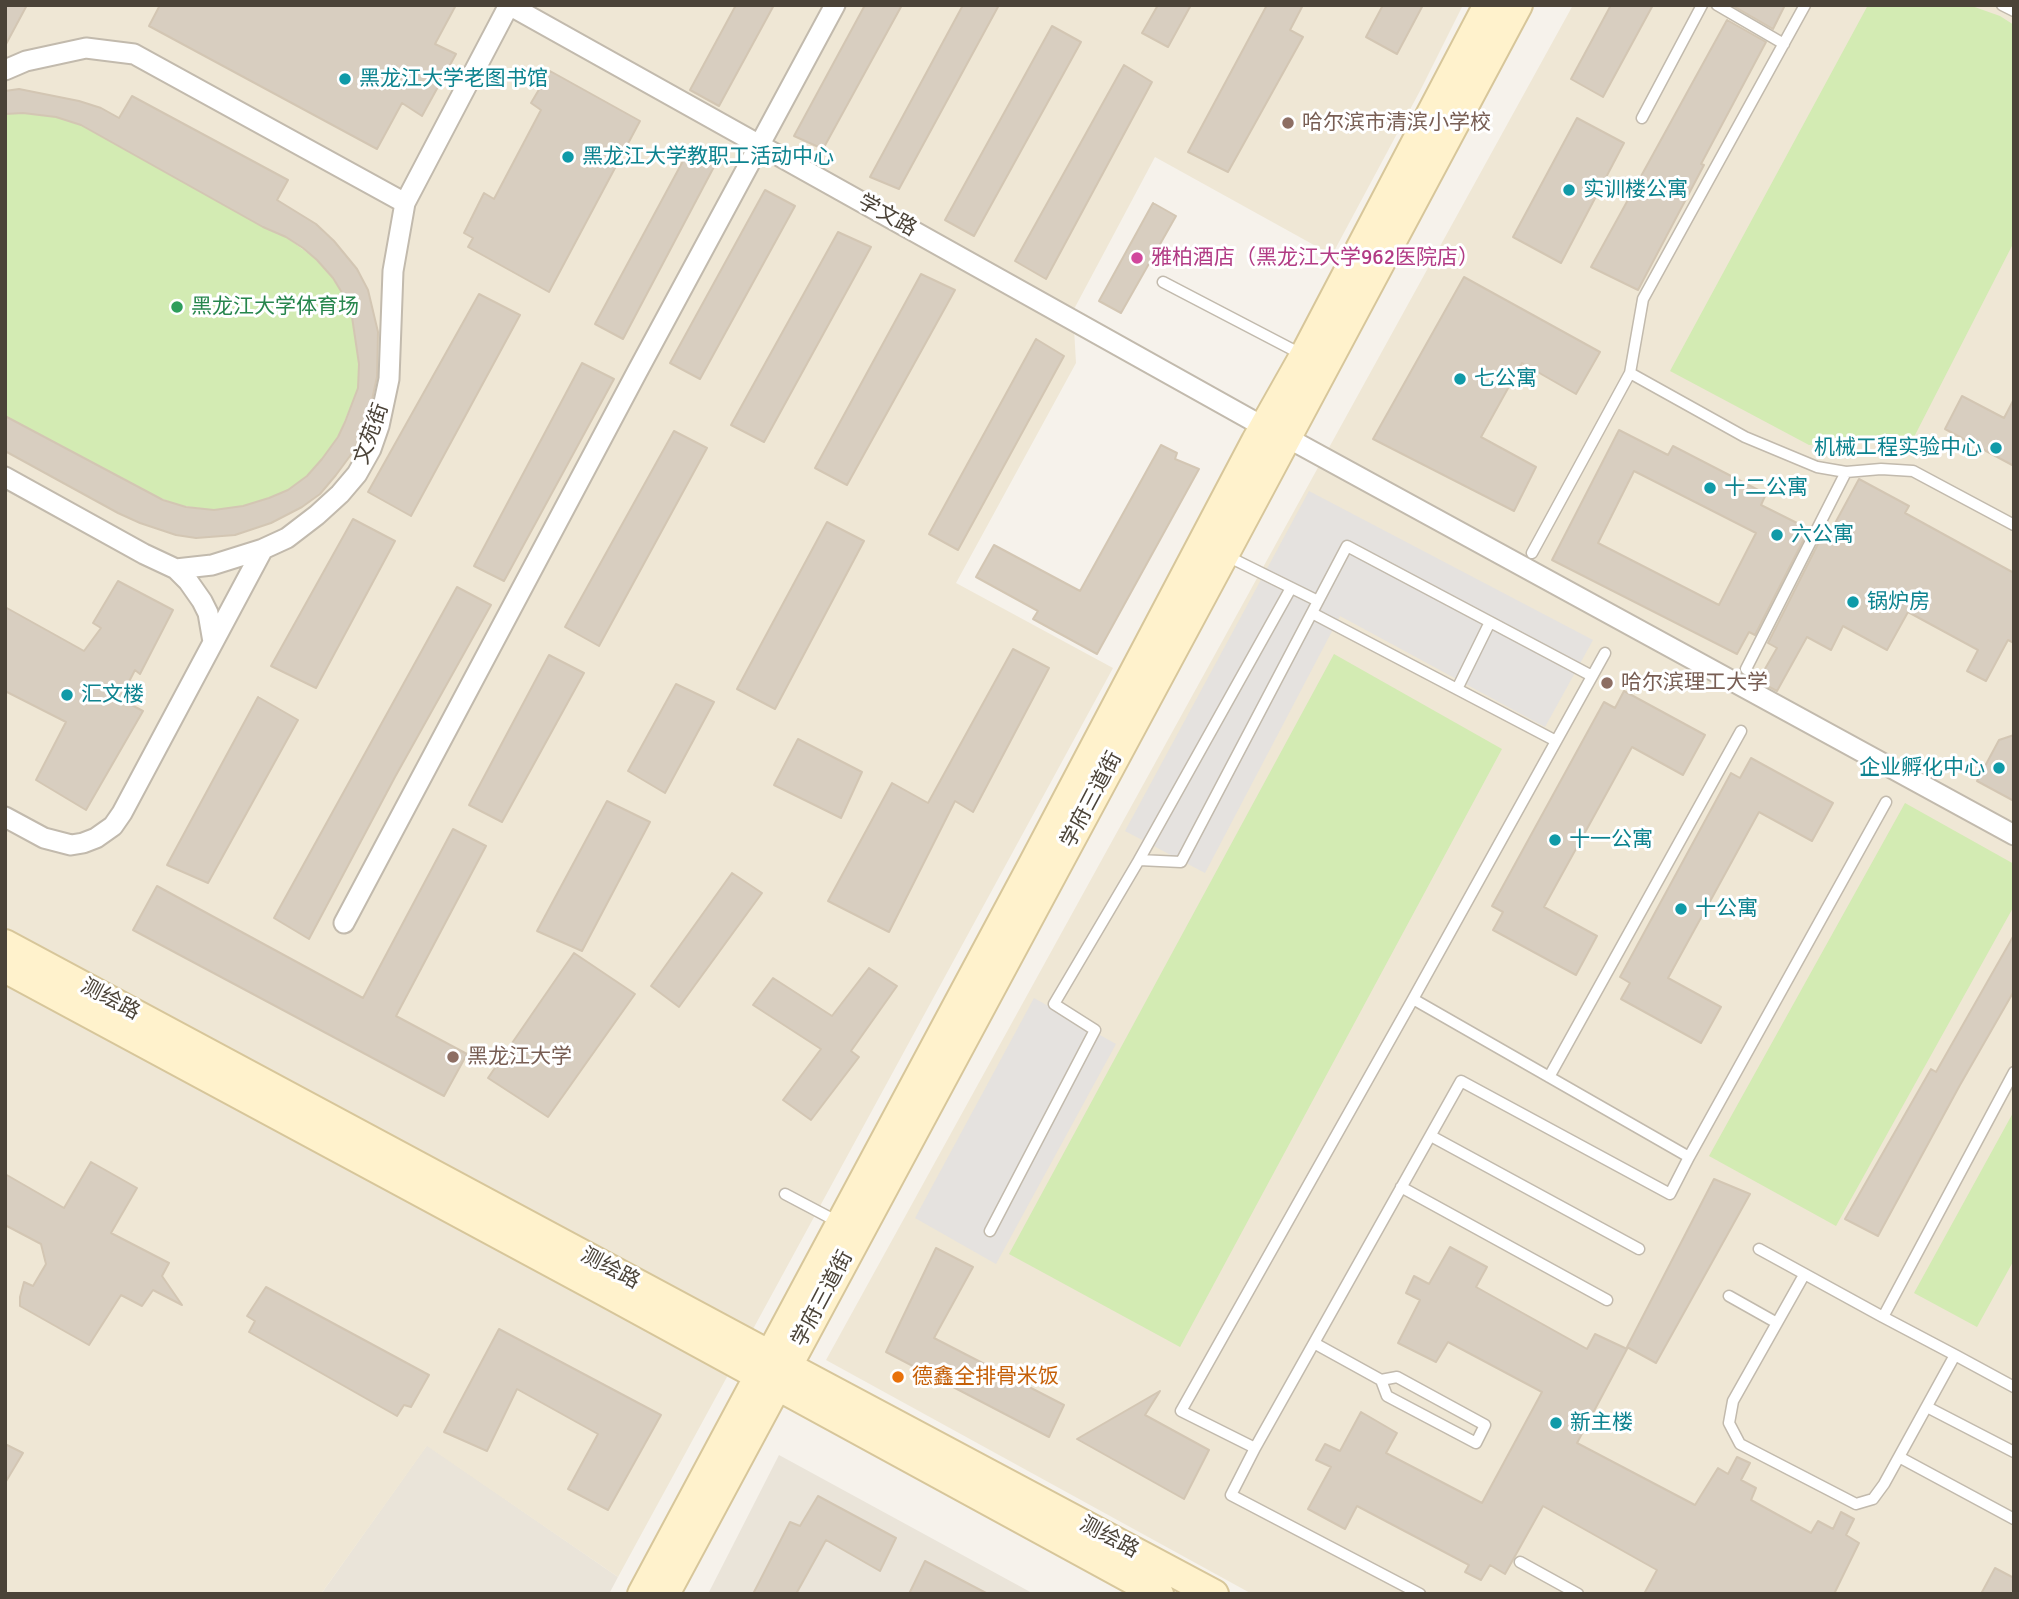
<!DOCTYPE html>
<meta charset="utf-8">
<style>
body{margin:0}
#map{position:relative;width:2019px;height:1599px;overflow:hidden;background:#f6f2eb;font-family:Signika,sans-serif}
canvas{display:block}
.frame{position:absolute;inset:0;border:7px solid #4b4338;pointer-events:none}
</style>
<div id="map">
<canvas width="2019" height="1599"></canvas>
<div class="frame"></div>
</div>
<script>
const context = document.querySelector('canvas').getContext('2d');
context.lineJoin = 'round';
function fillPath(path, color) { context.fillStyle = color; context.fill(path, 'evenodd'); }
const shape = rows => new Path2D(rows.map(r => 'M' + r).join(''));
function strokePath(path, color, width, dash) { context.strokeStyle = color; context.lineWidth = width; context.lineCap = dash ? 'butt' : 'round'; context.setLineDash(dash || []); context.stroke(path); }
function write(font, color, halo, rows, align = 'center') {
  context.font = font + ' Signika,"Noto Sans SC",sans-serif'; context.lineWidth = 6; context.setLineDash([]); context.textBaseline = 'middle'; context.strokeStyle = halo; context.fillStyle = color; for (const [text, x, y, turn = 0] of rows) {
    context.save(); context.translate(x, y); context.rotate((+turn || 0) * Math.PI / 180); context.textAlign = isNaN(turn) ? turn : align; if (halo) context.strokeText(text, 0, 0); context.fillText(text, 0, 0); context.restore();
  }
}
const residential = shape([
 [427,1445,618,1577,609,1594,321,1594],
 [779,1455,1034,1594,708,1594]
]);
const education = shape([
 [5,5,1463,5,1421,89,1332,255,1155,157,1073,311,1076,363,956,583,1113,668,618,1577,427,1446,321,1594,5,1594],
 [1573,5,2014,5,2014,1594,1252,1594,826,1360]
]);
const green = shape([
 [1868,5,1969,5,2000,16,2014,25,2014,242,1914,437,1809,445,1670,371],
 [23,113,56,117,81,125,263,227,286,237,317,260,333,278,344,296,352,317,359,364,358,388,338,437,322,459,307,476,288,490,269,498,243,506,214,510,178,505,146,492,5,416,5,114],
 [1334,654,1502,749,1180,1347,1009,1254],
 [1905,803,2014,864,2014,906,1836,1226,1709,1156],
 [2014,1111,2014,1260,1977,1327,1914,1293]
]);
const parking = shape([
 [1309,491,1593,640,1545,727,1340,616,1205,873,1125,831],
 [1034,998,1116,1044,996,1264,915,1218]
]);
const building = shape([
 [5,5,27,5,5,46,5,5],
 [160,5,456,5,435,44,456,54,422,116,402,103,377,149,149,26,160,5],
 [736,5,774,5,719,106,690,90,736,5],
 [865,5,902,5,823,149,794,136,865,5],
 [963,5,999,5,899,189,870,177,963,5],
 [1158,5,1191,5,1168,47,1142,33,1158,5],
 [1267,5,1303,5,1290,30,1303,37,1228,172,1188,152,1267,5],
 [1383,5,1423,5,1397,54,1366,37,1383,5],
 [1611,5,1653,5,1603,97,1571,79,1611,5],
 [1735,5,1785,5,1773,29,1735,7,1735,5],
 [1727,20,1766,42,1701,164,1704,165,1638,290,1591,267,1727,20],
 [1052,26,1081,42,974,236,945,220,1052,26],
 [1124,65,1152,82,1046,279,1015,261,1124,65],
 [550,71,640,121,549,292,468,247,473,238,464,233,484,193,494,199,541,110,531,103,550,71],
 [19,89,79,101,101,108,119,118,132,96,288,180,277,200,316,224,334,241,357,269,368,290,378,332,377,377,367,423,364,432,350,456,336,475,320,494,302,507,271,523,235,535,196,538,176,535,140,523,118,513,5,451,5,416,163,500,186,507,214,510,243,506,269,498,288,490,307,476,322,459,338,437,345,422,358,388,359,364,352,317,344,296,333,278,317,260,303,248,286,237,263,227,81,125,56,117,23,113,5,114,5,91,19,89],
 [1577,118,1624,143,1561,263,1513,237,1577,118],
 [690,148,716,163,623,339,595,324,690,148],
 [765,190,795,206,700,379,670,363,765,190],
 [1153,203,1176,216,1121,313,1099,301,1153,203],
 [838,232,871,247,764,442,731,425,838,232],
 [921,274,955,290,847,485,815,468,921,274],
 [1464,277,1600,352,1576,394,1522,363,1481,437,1536,467,1514,511,1373,439,1464,277],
 [479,294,520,315,411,516,368,492,479,294],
 [1036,339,1064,356,958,550,929,534,1036,339],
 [582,363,614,379,504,581,474,566,582,363],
 [1962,396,2004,418,2014,399,2014,466,1945,429,1962,396],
 [1619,430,1668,455,1673,446,1766,494,1761,505,1809,529,1755,635,1749,632,1737,654,1552,560,1619,430],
 [1634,471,1756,533,1719,605,1598,543,1634,471],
 [674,431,707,448,599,646,565,627,674,431],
 [1161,445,1177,453,1175,459,1199,469,1097,654,1033,619,1038,611,976,577,994,545,1080,591,1161,445],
 [1859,479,1909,506,1905,513,2014,573,2014,643,2008,640,1986,681,1967,671,1978,650,1908,612,1887,650,1843,626,1831,650,1807,637,1777,691,1758,681,1777,648,1768,643,1822,536,1827,538,1859,479],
 [353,519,395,541,316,688,271,666,353,519],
 [827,522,864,541,775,709,737,689,827,522],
 [118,581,173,610,140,674,135,670,120,699,143,711,86,810,36,780,66,722,5,691,5,607,84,651,101,628,93,623,118,581],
 [457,587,491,605,395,777,309,939,274,918,457,587],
 [1013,649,1049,668,973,812,955,801,889,932,828,901,892,783,928,803,1013,649],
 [549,655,584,673,502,822,469,805,549,655],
 [676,684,714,702,665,793,628,771,676,684],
 [1624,691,1705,735,1683,775,1632,747,1544,907,1597,936,1576,975,1493,930,1503,912,1492,906,1604,702,1615,708,1624,691],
 [258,697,298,720,208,883,167,865,258,697],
 [2014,735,2014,801,1977,781,1999,740,2014,735],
 [798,739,862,772,841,818,774,785,798,739],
 [1751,758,1833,803,1812,841,1759,812,1668,978,1721,1007,1701,1043,1621,999,1630,983,1620,977,1731,773,1740,778,1751,758],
 [607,801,650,822,582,951,537,931,607,801],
 [453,829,486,846,396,1016,467,1054,444,1096,133,930,157,886,363,998,453,829],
 [732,873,762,893,679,1007,651,986,732,873],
 [2014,935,2014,991,1960,1085,1878,1236,1845,1219,1931,1069,1936,1072,2014,935],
 [574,953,635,994,548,1117,488,1078,574,953],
 [869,968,897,986,851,1051,859,1057,811,1120,783,1100,821,1049,753,1005,773,978,832,1016,869,968],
 [91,1162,137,1188,111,1233,169,1263,162,1276,182,1305,153,1290,142,1306,121,1295,89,1345,20,1306,20,1297,24,1282,33,1286,46,1264,41,1244,5,1225,5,1174,64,1208,91,1162],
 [1714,1179,1750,1194,1656,1363,1627,1347,1714,1179],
 [1450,1247,1487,1267,1476,1287,1587,1349,1595,1334,1627,1349,1577,1443,1695,1505,1718,1468,1728,1474,1737,1457,1750,1463,1741,1480,1756,1488,1751,1500,1811,1533,1818,1521,1833,1529,1841,1512,1854,1519,1846,1535,1859,1543,1834,1594,1644,1594,1657,1570,1543,1506,1505,1574,1490,1565,1481,1580,1465,1572,1469,1565,1357,1506,1345,1529,1308,1509,1331,1467,1316,1460,1325,1444,1340,1451,1361,1412,1397,1433,1386,1453,1482,1503,1542,1392,1448,1342,1436,1362,1398,1343,1420,1300,1406,1293,1414,1276,1429,1284,1450,1247],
 [936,1248,973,1267,934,1338,1064,1405,1049,1437,886,1352,936,1248],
 [266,1287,429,1375,411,1407,404,1405,397,1416,249,1332,255,1321,247,1316,266,1287],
 [499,1329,661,1415,608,1510,568,1489,598,1434,517,1389,487,1451,444,1432,499,1329],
 [1160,1391,1145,1415,1209,1450,1184,1499,1077,1439,1160,1391],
 [5,1444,23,1453,5,1483,5,1444],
 [818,1496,896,1538,880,1571,826,1540,796,1594,753,1594,790,1522,800,1526,818,1496],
 [925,1561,988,1594,909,1594,925,1561],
 [1995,1568,2014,1578,2014,1594,1981,1594,1995,1568]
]);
const lane = shape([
 [1717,5,1784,44],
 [2002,5,2014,11],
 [1642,118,1702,5],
 [1163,282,1301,354],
 [1630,373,1643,299,1805,5],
 [1532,553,1630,373,1745,437,1817,467,1846,472,1881,469,1913,471,2014,525],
 [1225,555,1318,601],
 [1312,613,1556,741],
 [1746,669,1846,472],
 [1457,689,1490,622],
 [1139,860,1291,588],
 [1413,999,1605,653],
 [1549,1077,1741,731],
 [1431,1136,1639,1249],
 [1401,1187,1607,1300],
 [785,1194,840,1223],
 [990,1231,1095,1030,1054,1004,1139,860,1181,862,1347,546,1592,676],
 [1759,1249,1883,1317],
 [1804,1275,1733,1401,1729,1423,1740,1444,1856,1504,1873,1499,1884,1484,1955,1355,1883,1317,2014,1072],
 [1729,1296,1777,1323],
 [1314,1343,1381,1380,1397,1377,1485,1425,1476,1443,1387,1396,1381,1380],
 [1955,1355,2014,1387],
 [1927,1407,2014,1452],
 [1255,1448,1461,1081,1670,1194,1689,1157],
 [1899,1457,2014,1519],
 [1520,1562,1578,1594],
 [1420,1594,1231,1495,1255,1448,1181,1411,1413,999,1689,1157,1886,802]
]);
const street = shape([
 [509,5,1264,427],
 [5,70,26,61,86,48,134,54,405,203],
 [1286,437,2014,835],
 [5,477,144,554,176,569,212,565,263,549],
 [176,569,188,581,202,601,208,613,213,642],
 [5,817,44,838,71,845,83,843,96,838,113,826,122,813,263,549,287,538,317,515,340,494,357,474,371,449,379,426,389,379,393,271,405,203,509,5],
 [344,923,637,372,835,5]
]);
const secondary = shape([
 [5,944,770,1355,787,1366,1214,1594],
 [5,968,602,1290,1159,1594],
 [642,1594,1033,864,1256,441,1304,356,1488,5],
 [665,1594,1224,555,1518,5]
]);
const markers = [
 [345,79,7,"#0f9aa8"],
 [1288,123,7,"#8d6e63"],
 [568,157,7,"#0f9aa8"],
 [1569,190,7,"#0f9aa8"],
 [1137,258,7,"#d1479c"],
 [177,307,7,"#2e9e5b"],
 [1460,379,7,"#0f9aa8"],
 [1996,448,7,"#0f9aa8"],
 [1710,488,7,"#0f9aa8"],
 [1777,535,7,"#0f9aa8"],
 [1853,602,7,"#0f9aa8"],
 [1607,683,7,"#8d6e63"],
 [67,695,7,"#0f9aa8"],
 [1999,768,7,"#0f9aa8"],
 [1555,840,7,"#0f9aa8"],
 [1681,909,7,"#0f9aa8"],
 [453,1057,7,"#8d6e63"],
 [898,1377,7,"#e8710a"],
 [1556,1423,7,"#0f9aa8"]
];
const cultureNames = [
 ["黑龙江大学老图书馆",359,79],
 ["黑龙江大学教职工活动中心",582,157],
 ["实训楼公寓",1583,190],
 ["七公寓",1474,379],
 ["机械工程实验中心",1982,448,"right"],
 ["十二公寓",1724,488],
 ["六公寓",1791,535],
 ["锅炉房",1867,602],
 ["汇文楼",81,695],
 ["企业孵化中心",1985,768,"right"],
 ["十一公寓",1569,840],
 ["十公寓",1695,909],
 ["新主楼",1570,1423]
];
const educationNames = [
 ["哈尔滨市清滨小学校",1302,123],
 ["哈尔滨理工大学",1621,683],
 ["黑龙江大学",467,1057]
];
const streetNames = [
 ["学文路",887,216,29],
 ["文苑街",372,434,-70],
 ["学府三道街",1092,800,-62],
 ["测绘路",110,1000,28],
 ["测绘路",610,1269,28],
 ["学府三道街",823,1299,-62],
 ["测绘路",1109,1538,28]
];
const hotelNames = [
 ["雅柏酒店（黑龙江大学962医院店）",1151,258]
];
const leisureNames = [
 ["黑龙江大学体育场",191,307]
];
const foodNames = [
 ["德鑫全排骨米饭",912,1377]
];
fillPath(residential, '#eae4d9');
fillPath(education, '#efe7d5');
fillPath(green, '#d3ebb3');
fillPath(parking, '#e5e2df');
fillPath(building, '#d8cec0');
strokePath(building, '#d3c6b3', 2);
strokePath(lane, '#c2baad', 13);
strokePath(street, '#c2baad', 23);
strokePath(secondary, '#d7c69a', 32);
strokePath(lane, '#fff', 10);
strokePath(street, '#fff', 19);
strokePath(secondary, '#fff2cc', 28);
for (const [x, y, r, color] of markers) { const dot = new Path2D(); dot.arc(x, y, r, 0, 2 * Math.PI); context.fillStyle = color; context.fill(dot); strokePath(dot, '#fff', 2.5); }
write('21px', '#0d838f', '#fff', cultureNames, 'left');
write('21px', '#785e54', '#fff', educationNames, 'left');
write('21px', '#4b4338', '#fff', streetNames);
write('21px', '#b23c85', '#fff', hotelNames, 'left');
write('21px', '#27864d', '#fff', leisureNames, 'left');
write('21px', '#c56008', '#fff', foodNames, 'left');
</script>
